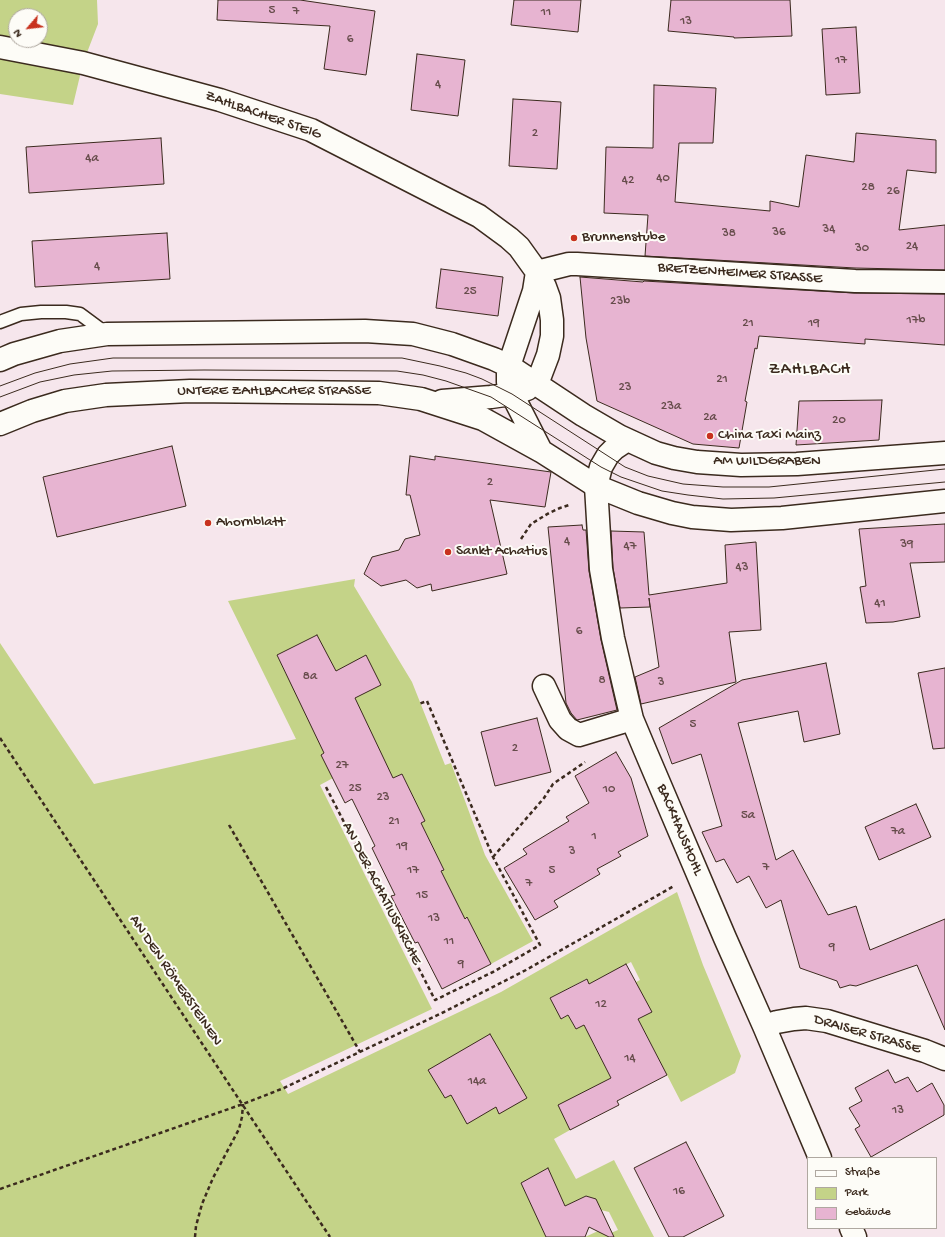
<!DOCTYPE html>
<meta charset="utf-8">
<style>
body{margin:0}
#map{position:relative;width:945px;height:1237px;overflow:hidden;background:#f6e6ec;font-family:"Gochi Hand",sans-serif}
canvas{display:block}
.legend{position:absolute;left:807px;top:1157px;width:130px;height:72px;box-sizing:border-box;background:#fdfcf7;border:1px solid #afa8a0;margin:0;padding:5px 7px;list-style:none;font-size:12px;color:#3b2a1e}
.legend li{display:flex;align-items:center;gap:8px;height:20px}
.legend b{width:20px;border:1px solid #afa8a0}
.north{position:absolute;left:8px;top:8px;width:40px;height:40px;box-sizing:border-box;background:#fdfcf7;border:1px solid #afa8a0;border-radius:50%;rotate:242deg;font-size:11px;font-weight:700;line-height:16px;text-align:center;color:#3b2a1e}
.north::after{content:'';display:block;margin:auto;width:14px;height:18px;background:#c8321e;clip-path:polygon(50% 0,100% 100%,50% 72%,0 100%)}
</style>
<div id="map">
<canvas width="945" height="1237"></canvas>
<ul class="legend">
<li><b style="height:5px;background:#fdfcf7"></b>Straße</li>
<li><b style="height:11px;background:#c4d388"></b>Park</li>
<li><b style="height:11px;background:#e7b4d1"></b>Gebäude</li>
</ul>
<div class="north">N</div>
</div>
<script>
const context = document.querySelector('canvas').getContext('2d');
context.lineJoin = 'round';
function fillPath(path, color) { context.fillStyle = color; context.fill(path, 'evenodd'); }
const shape = rows => new Path2D(rows.map(r => 'M' + r).join(''));
function strokePath(path, color, width, dash) { context.strokeStyle = color; context.lineWidth = width; context.lineCap = dash ? 'butt' : 'round'; context.setLineDash(dash || []); context.stroke(path); }
function write(font, color, halo, rows, align = 'center') {
  context.font = font + ' "Gochi Hand",sans-serif'; context.lineWidth = 4; context.setLineDash([]); context.textBaseline = 'middle'; context.strokeStyle = halo; context.fillStyle = color; for (const [text, x, y, turn = 0] of rows) {
    context.save(); context.translate(x, y); context.rotate((+turn || 0) * Math.PI / 180); context.textAlign = isNaN(turn) ? turn : align; if (halo) context.strokeText(text, 0, 0); context.fillText(text, 0, 0); context.restore();
  }
}
const green = shape([
 [0,0,97,0,98,24,83,63,73,105,0,94],
 [16,16,40,16,40,40,16,40],
 [355,579,354,586,412,682,445,765,451,763,485,855,533,941,491,964,467,917,464,919,441,872,444,870,421,823,425,821,402,774,393,778,381,754,354,738,322,754,333,778,320,785,432,1009,280,1081,288,1094,501,992,677,892,703,965,741,1056,735,1073,681,1102,638,1019,651,1012,632,984,640,980,631,962,589,984,586,979,550,998,562,1019,568,1015,576,1029,587,1023,593,1043,611,1078,607,1080,570,1130,554,1139,576,1179,614,1160,654,1237,585,1237,598,1231,606,1235,618,1230,609,1212,601,1210,595,1199,586,1196,565,1206,548,1169,521,1183,530,1202,543,1224,540,1225,546,1237,0,1237,0,643,94,784,296,739,228,601],
 [317,635,332,680,286,674,277,655]
]);
const building = shape([
 [218,0,300,0,375,11,366,75,324,69,330,26,217,20,218,0],
 [514,0,581,0,578,32,511,25,514,0],
 [671,0,790,0,792,36,734,38,734,37,668,31,671,0],
 [856,27,860,93,826,95,822,29,856,27],
 [417,54,465,60,458,116,411,110,417,54],
 [654,85,716,88,713,143,679,143,675,202,770,211,770,201,799,207,806,155,854,162,856,133,936,140,936,173,907,170,899,230,945,225,945,270,855,268,645,256,648,215,604,213,606,147,653,148,654,85],
 [513,99,561,102,557,169,509,166,513,99],
 [161,138,164,184,29,193,26,147,161,138],
 [167,233,170,279,35,287,32,241,167,233],
 [441,269,503,277,498,316,436,308,441,269],
 [580,277,643,282,644,281,854,293,945,294,945,345,865,339,865,344,759,336,757,349,755,348,745,401,747,402,739,448,693,444,597,401,586,338,580,277],
 [882,400,879,440,796,445,799,401,882,400],
 [172,446,186,506,57,537,43,477,172,446],
 [410,456,435,460,435,456,551,472,545,507,490,500,507,574,432,591,431,584,417,588,406,580,381,586,364,574,372,557,399,550,405,539,420,535,410,495,406,495,410,456],
 [945,524,945,562,910,563,920,617,893,622,866,623,860,587,866,586,859,529,945,524],
 [582,525,583,530,586,530,589,571,601,640,617,710,577,720,571,713,566,703,548,527,582,525],
 [611,531,644,532,649,595,727,583,725,545,756,542,761,630,729,632,736,682,641,704,635,677,659,667,649,598,650,607,620,608,613,568,611,531],
 [317,635,336,671,366,655,381,685,355,698,393,778,402,774,425,821,421,823,444,870,441,871,465,919,467,917,491,964,442,989,418,942,415,943,391,896,395,895,372,848,375,846,352,799,345,803,321,755,324,753,277,655,317,635],
 [826,663,840,734,804,742,798,711,738,723,776,860,793,850,828,915,856,906,870,950,945,919,945,1030,917,965,856,986,850,985,840,988,837,981,800,968,781,900,766,908,749,876,737,883,724,859,716,862,702,832,722,826,701,754,672,764,659,728,742,680,826,663],
 [945,668,945,748,933,749,918,673,945,668],
 [537,718,551,772,495,786,481,732,537,718],
 [616,752,631,778,648,836,618,852,621,856,597,869,600,874,554,901,558,907,535,920,504,868,527,854,523,849,569,821,566,817,589,803,575,776,616,752],
 [916,804,931,837,879,860,865,827,916,804],
 [626,964,652,1012,638,1019,667,1075,617,1101,619,1105,570,1130,558,1105,611,1078,584,1025,576,1029,568,1015,561,1019,550,998,587,979,589,984,626,964],
 [490,1034,527,1098,499,1114,496,1107,467,1124,451,1095,445,1098,428,1070,490,1034],
 [888,1070,895,1083,908,1077,917,1092,932,1083,944,1105,944,1115,871,1157,855,1129,860,1126,849,1108,862,1101,855,1088,888,1070],
 [686,1142,724,1216,683,1237,669,1237,634,1168,686,1142],
 [548,1168,565,1206,586,1196,596,1199,614,1237,609,1237,589,1227,585,1237,546,1237,521,1183,548,1168]
]);
const path = shape([
 [521,539,531,524,549,513,560,508,569,505],
 [0,738,330,1237],
 [326,787,435,1000,493,972,540,945,493,857,427,701,419,704],
 [229,825,360,1052],
 [493,857,544,798,553,784,585,762],
 [0,1189,243,1104,284,1088,444,1012,526,970,674,886],
 [195,1237,196,1226,202,1204,213,1178,239,1129,242,1117,243,1104]
]);
const lane = shape([
 [0,322,21,314,41,312,66,312,80,314,107,334]
]);
const street = shape([
 [537,272,569,264,577,264,855,281,945,282],
 [596,486,601,569,613,638,632,719,645,750,725,938,764,1026,820,1158],
 [544,686,560,720,568,729,579,735,632,719],
 [764,1026,777,1022,794,1019,806,1018,827,1021,925,1051,945,1059],
 [851,1228,855,1237]
]);
const secondary = shape([
 [0,47,83,63,220,100,311,130,479,216,509,238,519,247,537,272,545,287,549,298,552,320,552,336,548,355,537,384],
 [537,272,534,291,509,366,508,374,508,382,512,394,541,451],
 [0,360,14,354,60,341,107,334,365,331,413,334,452,344,494,359,509,366,583,415,619,436,656,453,674,458,697,462,741,465,797,464,945,453],
 [442,401,491,397,512,394,527,389],
 [0,424,32,411,65,401,106,395,190,391,379,393,421,399,483,419,541,451,596,486,638,503,672,513,692,517,731,520,756,519,782,518,945,501],
 [596,486,601,467,608,455,615,448,627,440]
]);
const tram = shape([
 [0,386,35,373,70,364,113,358,402,358,440,366,466,373,482,379,512,394,625,467,648,476,683,484,723,487,769,487,945,469],
 [0,397,40,382,74,375,112,371,204,370,397,371,423,375,446,381,491,397,601,467,621,477,662,491,688,495,723,499,774,498,945,482]
]);
const markers = [
 [574,238,4,"#c8321e"],
 [710,436,4,"#c8321e"],
 [208,523,4,"#c8321e"],
 [448,552,4,"#c8321e"]
];
const numberNames = [
 ["5",272,11],
 ["7",296,12],
 ["11",546,13],
 ["13",686,22],
 ["6",350,40],
 ["17",841,61],
 ["4",438,85],
 ["2",535,134],
 ["4a",92,159],
 ["40",663,179],
 ["42",628,181],
 ["28",868,188],
 ["26",893,192],
 ["34",829,230],
 ["36",779,233],
 ["38",729,234],
 ["24",912,247],
 ["30",862,249],
 ["4",97,267],
 ["25",470,292],
 ["23b",620,302],
 ["17b",916,321],
 ["21",748,324],
 ["19",814,324],
 ["21",722,380],
 ["23",625,388],
 ["23a",671,407],
 ["2a",710,418],
 ["20",839,421],
 ["2",490,483],
 ["4",567,542],
 ["39",907,545],
 ["47",630,547],
 ["43",742,568],
 ["41",880,604],
 ["6",579,632],
 ["8a",310,677],
 ["8",602,681],
 ["3",661,683],
 ["5",693,725],
 ["2",515,749],
 ["27",342,766],
 ["25",355,789],
 ["10",609,790],
 ["23",383,798],
 ["5a",748,816],
 ["21",394,822],
 ["7a",898,832],
 ["1",594,837],
 ["19",402,847],
 ["3",572,852],
 ["7",766,868],
 ["17",413,871],
 ["5",552,871],
 ["7",529,884],
 ["15",422,896],
 ["13",434,919],
 ["11",449,942],
 ["9",832,948],
 ["9",461,965],
 ["12",601,1005],
 ["14",630,1059],
 ["14a",477,1082],
 ["13",898,1111],
 ["16",679,1192]
];
const streetNames = [
 ["ZAHLBACHER STEIG",263,116,19],
 ["BRETZENHEIMER STRASSE",740,274,4],
 ["UNTERE ZAHLBACHER STRASSE",274,392],
 ["AM WILDGRABEN",767,462],
 ["BACKHAUSHOHL",679,830,67],
 ["AN DER ACHATIUSKIRCHE",381,894,63],
 ["AN DEN RÖMERSTEINEN",175,981,56],
 ["DRAISER STRASSE",867,1035,16]
];
const poiNames = [
 ["Brunnenstube",582,238],
 ["China Taxi Mainz",718,436],
 ["Ahornblatt",216,523],
 ["Sankt Achatius",456,552]
];
const quarterNames = [
 ["ZAHLBACH",810,370]
];
fillPath(green, '#c4d388');
fillPath(building, '#e7b4d1');
strokePath(building, '#3b2a1e', 1);
strokePath(lane, '#3b2a1e', 15);
strokePath(street, '#3b2a1e', 25);
strokePath(secondary, '#3b2a1e', 25);
strokePath(path, '#3b2a1e', 2.5, [4, 3]);
strokePath(lane, '#fdfcf7', 12);
strokePath(street, '#fdfcf7', 22);
strokePath(secondary, '#fdfcf7', 22);
strokePath(tram, '#3b2a1e', 1);
for (const [x, y, r, color] of markers) { const dot = new Path2D(); dot.arc(x, y, r, 0, 2 * Math.PI); context.fillStyle = color; context.fill(dot); strokePath(dot, '#fdfcf7', 1.5); }
write('13px', '#664c4b', null, numberNames);
write('15px', '#3b2a1e', '#fdfcf7', streetNames);
write('15px', '#3b2a1e', '#fdfcf7', poiNames, 'left');
context.letterSpacing = '1px';
write('17px', '#3b2a1e', '#fdfcf7', quarterNames);
context.letterSpacing = '0px';
</script>
